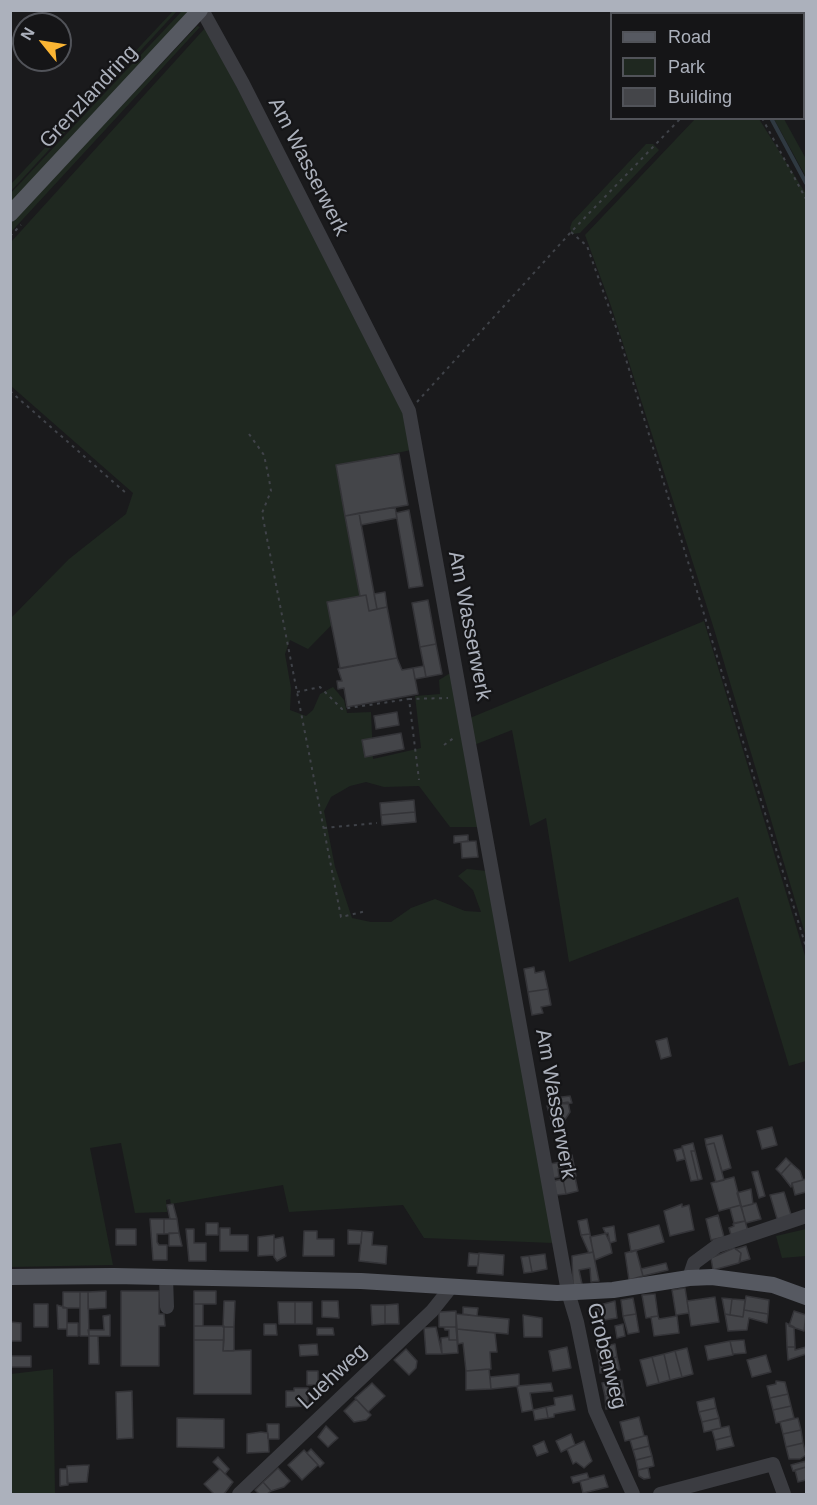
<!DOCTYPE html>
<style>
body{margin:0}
#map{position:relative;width:817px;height:1505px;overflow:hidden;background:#1a1a1c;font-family:Helvetica,sans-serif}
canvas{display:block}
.frame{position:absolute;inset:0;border:12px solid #acb1bc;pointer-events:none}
.legend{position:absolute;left:610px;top:12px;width:195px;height:108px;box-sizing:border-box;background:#151517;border:2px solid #515359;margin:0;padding:8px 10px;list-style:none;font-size:18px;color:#acb1bc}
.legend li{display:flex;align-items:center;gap:12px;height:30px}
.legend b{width:30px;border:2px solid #515359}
.north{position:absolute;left:12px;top:12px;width:60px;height:60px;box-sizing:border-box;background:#151517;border:2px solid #515359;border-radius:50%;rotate:300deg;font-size:16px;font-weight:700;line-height:24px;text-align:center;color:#acb1bc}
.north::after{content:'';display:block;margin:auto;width:21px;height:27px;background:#fbb533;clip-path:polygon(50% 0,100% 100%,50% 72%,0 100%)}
</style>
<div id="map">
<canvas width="817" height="1505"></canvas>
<div class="frame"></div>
<ul class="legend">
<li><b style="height:8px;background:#565961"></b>Road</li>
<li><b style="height:16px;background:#1f2820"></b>Park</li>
<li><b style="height:16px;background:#444549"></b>Building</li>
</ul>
<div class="north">N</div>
</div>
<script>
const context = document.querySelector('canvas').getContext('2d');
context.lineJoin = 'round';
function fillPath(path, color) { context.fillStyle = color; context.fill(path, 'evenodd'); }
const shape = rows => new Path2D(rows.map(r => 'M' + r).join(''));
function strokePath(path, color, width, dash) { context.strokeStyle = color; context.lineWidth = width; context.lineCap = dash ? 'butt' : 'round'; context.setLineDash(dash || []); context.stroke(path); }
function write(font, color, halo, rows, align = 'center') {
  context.font = font + ' Helvetica,sans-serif'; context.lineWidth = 4.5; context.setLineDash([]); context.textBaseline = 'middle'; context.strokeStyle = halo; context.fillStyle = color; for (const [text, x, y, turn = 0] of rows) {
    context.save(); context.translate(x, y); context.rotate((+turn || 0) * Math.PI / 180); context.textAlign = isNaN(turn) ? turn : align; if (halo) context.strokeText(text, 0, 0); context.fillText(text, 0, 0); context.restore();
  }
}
const green = shape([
 [173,11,177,11,11,191,11,184],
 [182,11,190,11,11,204,10,194],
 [197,26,200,27,11,232,10,224],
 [206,27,402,407,411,450,336,466,360,596,308,649,290,640,285,654,291,688,290,710,306,716,313,710,320,694,333,687,344,700,347,713,371,712,373,759,421,748,415,696,440,694,439,680,452,672,480,827,450,827,419,786,384,787,366,782,350,786,331,797,324,811,335,867,352,918,371,922,391,922,411,908,435,899,465,911,481,912,473,890,458,876,467,869,487,871,553,1243,424,1238,403,1205,289,1212,283,1185,171,1204,170,1199,166,1200,167,1212,135,1213,121,1143,90,1148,113,1265,11,1267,11,618,69,559,126,514,133,493,11,386,11,242],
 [695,119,759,119,806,194,806,937,714,629,611,306,585,235],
 [774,119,784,119,806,159,806,177],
 [646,144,653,144,659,150,580,233,572,234,570,228,572,222],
 [704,621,806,959,806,1061,789,1066,738,897,569,962,546,818,530,826,512,730,474,745,470,718],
 [806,1229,806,1256,782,1258,776,1236],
 [53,1369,55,1494,11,1494,11,1374]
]);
const stream = shape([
 [712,10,714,14],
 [771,118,806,183]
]);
const building = shape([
 [399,454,408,505,345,516,336,465,399,454],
 [395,507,397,518,361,525,359,513,395,507],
 [409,510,423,586,409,588,396,513,409,510],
 [359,513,377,609,369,611,366,595,360,596,345,516,359,513],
 [385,592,387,607,377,609,374,594,385,592],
 [366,595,369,611,387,607,397,658,340,668,327,602,366,595],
 [428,600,436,644,420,647,412,603,428,600],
 [436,644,442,674,426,677,420,647,436,644],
 [397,658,402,670,413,668,418,694,347,707,344,688,338,689,337,681,342,681,338,669,397,658],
 [424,666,426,677,415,679,413,668,424,666],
 [397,712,399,725,376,729,374,716,397,712],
 [401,733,404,749,365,757,362,740,401,733],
 [414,800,415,812,381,815,380,803,414,800],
 [415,812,416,822,382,825,381,815,415,812],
 [468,835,468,841,454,843,454,836,468,835],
 [476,841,478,857,462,858,461,842,476,841],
 [534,967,535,973,544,971,548,989,528,992,524,969,534,967],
 [548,989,551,1005,541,1007,543,1013,532,1015,528,992,548,989],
 [667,1038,671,1056,661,1059,656,1041,667,1038],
 [570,1096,572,1103,555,1104,554,1098,570,1096],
 [568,1102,570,1112,562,1124,557,1121,552,1122,547,1106,568,1102],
 [772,1127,777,1145,762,1149,757,1131,772,1127],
 [722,1135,731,1168,722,1171,714,1143,706,1145,705,1139,722,1135],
 [693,1143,695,1151,691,1151,698,1180,691,1181,682,1146,693,1143],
 [714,1143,724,1180,716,1182,706,1145,714,1143],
 [682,1148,685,1159,677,1161,674,1150,682,1148],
 [691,1151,695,1151,702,1179,698,1180,691,1151],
 [572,1155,576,1176,569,1178,565,1157,572,1155],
 [786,1158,791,1163,781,1174,776,1169,786,1158],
 [561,1162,563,1168,558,1169,559,1177,553,1178,550,1164,561,1162],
 [791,1163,800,1171,803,1180,792,1183,791,1187,781,1174,791,1163],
 [758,1171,765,1196,759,1198,752,1172,758,1171],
 [575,1177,578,1191,566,1194,563,1179,575,1177],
 [734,1177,741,1205,719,1211,711,1183,734,1177],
 [563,1179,566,1194,556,1195,554,1181,563,1179],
 [806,1179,806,1192,795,1195,792,1183,806,1179],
 [751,1189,753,1204,741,1207,737,1193,751,1189],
 [784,1192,792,1218,778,1222,770,1195,784,1192],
 [756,1203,761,1219,746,1223,741,1207,756,1203],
 [173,1204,177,1219,170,1219,167,1205,173,1204],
 [682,1204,682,1207,689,1205,694,1230,670,1236,664,1211,682,1204],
 [741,1205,745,1221,734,1223,730,1208,741,1205],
 [718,1215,724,1237,711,1240,706,1219,718,1215],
 [150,1219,164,1219,164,1234,157,1234,157,1242,159,1245,167,1245,167,1260,153,1260,150,1219],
 [164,1219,177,1219,179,1233,164,1234,164,1219],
 [587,1219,590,1234,581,1235,578,1221,587,1219],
 [745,1221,748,1231,731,1235,729,1228,734,1226,733,1224,745,1221],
 [206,1223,218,1223,218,1235,206,1235,206,1223],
 [659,1225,664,1242,631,1252,628,1234,659,1225],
 [614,1226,616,1241,610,1243,603,1228,614,1226],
 [220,1228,230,1228,230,1235,248,1235,248,1251,220,1251,220,1228],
 [116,1229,136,1229,136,1245,116,1245,116,1229],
 [186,1229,194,1229,194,1243,206,1243,206,1261,189,1261,186,1229],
 [348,1230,362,1231,361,1244,348,1244,348,1230],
 [304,1231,317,1231,317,1239,334,1239,334,1256,303,1256,304,1231],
 [362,1231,373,1232,372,1245,387,1246,386,1264,359,1261,362,1231],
 [169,1233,179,1233,182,1246,169,1246,169,1233],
 [608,1233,612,1253,595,1260,590,1237,608,1233],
 [590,1234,593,1252,589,1253,581,1235,590,1234],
 [274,1235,274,1255,258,1256,258,1237,274,1235],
 [283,1237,286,1256,277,1261,274,1257,274,1239,283,1237],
 [746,1246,750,1259,740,1262,741,1253,736,1249,746,1246],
 [734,1248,741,1253,739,1263,713,1270,711,1258,734,1248],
 [636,1250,643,1276,629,1280,625,1253,636,1250],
 [593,1252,599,1281,591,1282,590,1268,579,1270,582,1284,573,1285,572,1256,593,1252],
 [469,1253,479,1254,478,1266,468,1266,469,1253],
 [479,1253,504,1255,503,1275,477,1273,479,1253],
 [545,1254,547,1269,532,1272,529,1256,545,1254],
 [529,1256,532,1272,524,1273,521,1257,529,1256],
 [666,1263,668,1270,643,1276,641,1269,666,1263],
 [685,1288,689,1313,676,1315,672,1290,685,1288],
 [106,1291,106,1308,88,1309,88,1292,106,1291],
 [121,1291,159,1291,159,1314,164,1314,165,1326,159,1326,159,1366,121,1366,121,1291],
 [194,1291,216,1291,216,1304,194,1304,194,1291],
 [63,1292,80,1292,80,1308,63,1308,63,1292],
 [80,1292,88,1292,89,1336,80,1336,80,1292],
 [655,1294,658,1316,646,1318,642,1295,655,1294],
 [746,1296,769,1300,768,1314,744,1310,746,1296],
 [715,1297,719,1322,691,1326,687,1301,715,1297],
 [633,1298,636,1314,623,1316,621,1300,633,1298],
 [722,1298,732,1299,730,1315,725,1314,722,1298],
 [732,1299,745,1300,743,1317,730,1315,732,1299],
 [224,1301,235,1301,234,1327,223,1327,224,1301],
 [322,1301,338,1301,339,1318,322,1317,322,1301],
 [615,1301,617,1318,598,1321,596,1306,615,1301],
 [278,1302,295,1302,295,1324,279,1324,278,1302],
 [295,1302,312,1302,312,1324,295,1324,295,1302],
 [34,1304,48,1304,48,1327,34,1327,34,1304],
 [194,1304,203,1304,203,1326,194,1326,194,1304],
 [398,1304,399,1324,385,1324,385,1305,398,1304],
 [57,1305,67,1308,67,1329,58,1329,57,1305],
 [371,1305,385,1305,385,1324,372,1325,371,1305],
 [463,1307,478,1308,477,1316,463,1314,463,1307],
 [744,1310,768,1314,767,1323,749,1318,747,1330,728,1331,725,1314,743,1317,744,1310],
 [456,1311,456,1327,439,1327,439,1312,456,1311],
 [794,1311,806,1315,804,1331,789,1326,794,1311],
 [456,1314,509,1319,508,1334,457,1329,456,1314],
 [636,1314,639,1332,628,1334,623,1316,636,1314],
 [110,1315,110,1336,89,1336,88,1330,104,1330,103,1316,110,1315],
 [523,1315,542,1318,542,1337,524,1337,523,1315],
 [658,1316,659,1319,677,1316,679,1333,654,1336,651,1317,658,1316],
 [10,1322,21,1323,21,1341,10,1341,10,1322],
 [67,1323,78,1323,78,1336,67,1336,67,1323],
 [786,1323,794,1327,795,1347,787,1347,786,1323],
 [264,1324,276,1324,277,1335,264,1335,264,1324],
 [623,1324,625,1336,617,1338,615,1326,623,1324],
 [194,1326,224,1326,224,1340,194,1340,194,1326],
 [224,1327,234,1327,234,1351,223,1351,224,1327],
 [436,1327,442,1354,426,1354,424,1328,436,1327],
 [444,1327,456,1327,457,1340,449,1340,449,1330,445,1330,444,1327],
 [317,1328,333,1328,334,1335,317,1335,317,1328],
 [457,1329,495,1333,497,1352,490,1352,491,1369,466,1371,463,1343,458,1344,457,1329],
 [89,1336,98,1336,99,1364,89,1364,89,1336],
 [449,1337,449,1340,457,1340,458,1353,442,1354,441,1338,449,1337],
 [194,1340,224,1340,223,1351,251,1350,251,1394,194,1394,194,1340],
 [744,1340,746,1353,733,1354,730,1341,744,1340],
 [730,1341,733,1355,708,1360,705,1346,730,1341],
 [317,1344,318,1355,300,1356,299,1345,317,1344],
 [615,1344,617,1357,599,1360,596,1348,615,1344],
 [567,1347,571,1368,553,1371,549,1351,567,1347],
 [787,1347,795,1347,795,1350,806,1347,806,1354,788,1360,787,1347],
 [687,1348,693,1374,682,1377,675,1351,687,1348],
 [406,1349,417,1361,416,1368,409,1375,394,1360,406,1349],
 [675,1351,682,1377,670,1380,664,1354,675,1351],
 [664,1354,670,1380,659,1383,652,1357,664,1354],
 [766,1355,771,1372,752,1377,747,1360,766,1355],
 [10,1356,31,1356,31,1367,10,1367,10,1356],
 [617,1357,620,1370,600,1373,599,1360,617,1357],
 [652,1357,659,1383,647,1386,640,1360,652,1357],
 [489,1369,491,1389,466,1390,466,1371,489,1369],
 [307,1371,318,1371,318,1385,307,1385,307,1371],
 [519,1374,519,1386,491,1389,490,1377,519,1374],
 [622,1380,624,1392,605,1396,602,1383,622,1380],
 [776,1381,785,1382,788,1394,770,1398,767,1386,776,1384,776,1381],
 [372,1383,385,1396,368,1412,355,1398,372,1383],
 [551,1383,553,1391,530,1393,533,1410,522,1412,517,1386,551,1383],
 [294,1388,308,1388,308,1406,286,1407,286,1391,294,1391,294,1388],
 [132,1391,133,1438,117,1439,116,1392,132,1391],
 [624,1392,626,1405,606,1409,605,1396,624,1392],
 [788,1394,791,1406,773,1410,770,1398,788,1394],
 [572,1395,575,1410,554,1414,554,1417,548,1418,546,1407,555,1405,554,1398,572,1395],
 [714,1398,716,1408,699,1412,697,1402,714,1398],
 [356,1399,371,1415,366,1420,354,1422,344,1411,356,1399],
 [791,1406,794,1418,776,1423,773,1410,791,1406],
 [546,1407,548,1418,535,1420,533,1410,546,1407],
 [716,1408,719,1418,702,1422,699,1412,716,1408],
 [639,1417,644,1436,625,1441,620,1422,639,1417],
 [177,1418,224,1419,224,1448,177,1447,177,1418],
 [719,1418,721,1428,704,1432,702,1422,719,1418],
 [798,1418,801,1430,783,1434,780,1422,798,1418],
 [267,1424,279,1424,279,1439,268,1439,267,1424],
 [326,1426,338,1438,328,1447,318,1437,326,1426],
 [729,1426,731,1436,715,1440,712,1430,729,1426],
 [801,1430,803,1443,786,1447,783,1434,801,1430],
 [261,1432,268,1433,269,1452,247,1453,247,1434,261,1432],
 [571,1434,575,1445,561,1452,556,1441,571,1434],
 [644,1436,647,1436,649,1446,633,1450,630,1440,644,1436],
 [731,1436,734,1446,717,1450,715,1440,731,1436],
 [544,1441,548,1452,537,1456,533,1446,544,1441],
 [584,1441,592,1461,584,1468,576,1462,573,1464,567,1449,584,1441],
 [803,1443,806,1455,800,1459,789,1459,786,1447,803,1443],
 [649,1446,652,1456,636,1460,633,1450,649,1446],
 [311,1449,324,1463,320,1467,307,1453,311,1449],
 [304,1450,318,1465,302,1480,288,1465,304,1450],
 [652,1456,654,1466,638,1470,636,1460,652,1456],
 [218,1457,229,1469,225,1474,213,1462,218,1457],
 [806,1461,806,1467,793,1471,791,1465,806,1461],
 [89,1465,87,1482,67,1483,67,1466,89,1465],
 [806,1467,806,1480,798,1482,795,1470,806,1467],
 [278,1468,290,1481,284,1487,271,1491,263,1482,278,1468],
 [648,1468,650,1478,644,1479,639,1476,638,1470,648,1468],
 [60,1469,67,1469,68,1485,60,1486,60,1469],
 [220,1469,233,1482,224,1494,214,1494,204,1484,220,1469],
 [587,1473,589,1479,573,1483,571,1477,587,1473],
 [604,1475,608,1487,583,1493,580,1481,604,1475],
 [263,1482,271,1491,267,1494,259,1494,255,1490,263,1482]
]);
const path = shape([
 [703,10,705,14],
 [762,118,806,199],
 [571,232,587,246,617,330,806,947],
 [10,236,21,225],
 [10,391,127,494],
 [417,402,571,232,681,118],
 [249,434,264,455,269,479,271,491,262,513,341,917,366,911],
 [297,692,320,687,342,709,409,699,419,780],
 [409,699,448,698],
 [444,745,455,737],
 [324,828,377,823]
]);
const minor = shape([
 [202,10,243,84,409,411,568,1292,577,1322,595,1410,633,1494],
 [166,1277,167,1307],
 [689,1278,694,1263,717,1246,806,1216],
 [239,1494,432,1311,452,1286],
 [660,1494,773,1464,784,1494]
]);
const major = shape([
 [10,214,200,10],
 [10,1277,114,1276,361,1281,557,1293,613,1290,689,1278,712,1277,773,1285,806,1297]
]);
const streetNames = [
 ["Grenzlandring",89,97,-47],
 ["Am Wasserwerk",308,167,63],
 ["Am Wasserwerk",469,626,79],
 ["Am Wasserwerk",555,1104,80],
 ["Grobenweg",606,1356,76],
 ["Luehweg",333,1377,-43]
];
fillPath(green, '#1f2820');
strokePath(stream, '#2f3941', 4);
fillPath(building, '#444549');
strokePath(building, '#343438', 1.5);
strokePath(path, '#404349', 2, [3, 4.5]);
strokePath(minor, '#3b3c41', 14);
strokePath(major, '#565961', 16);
write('21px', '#acb1bc', '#151517', streetNames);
</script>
